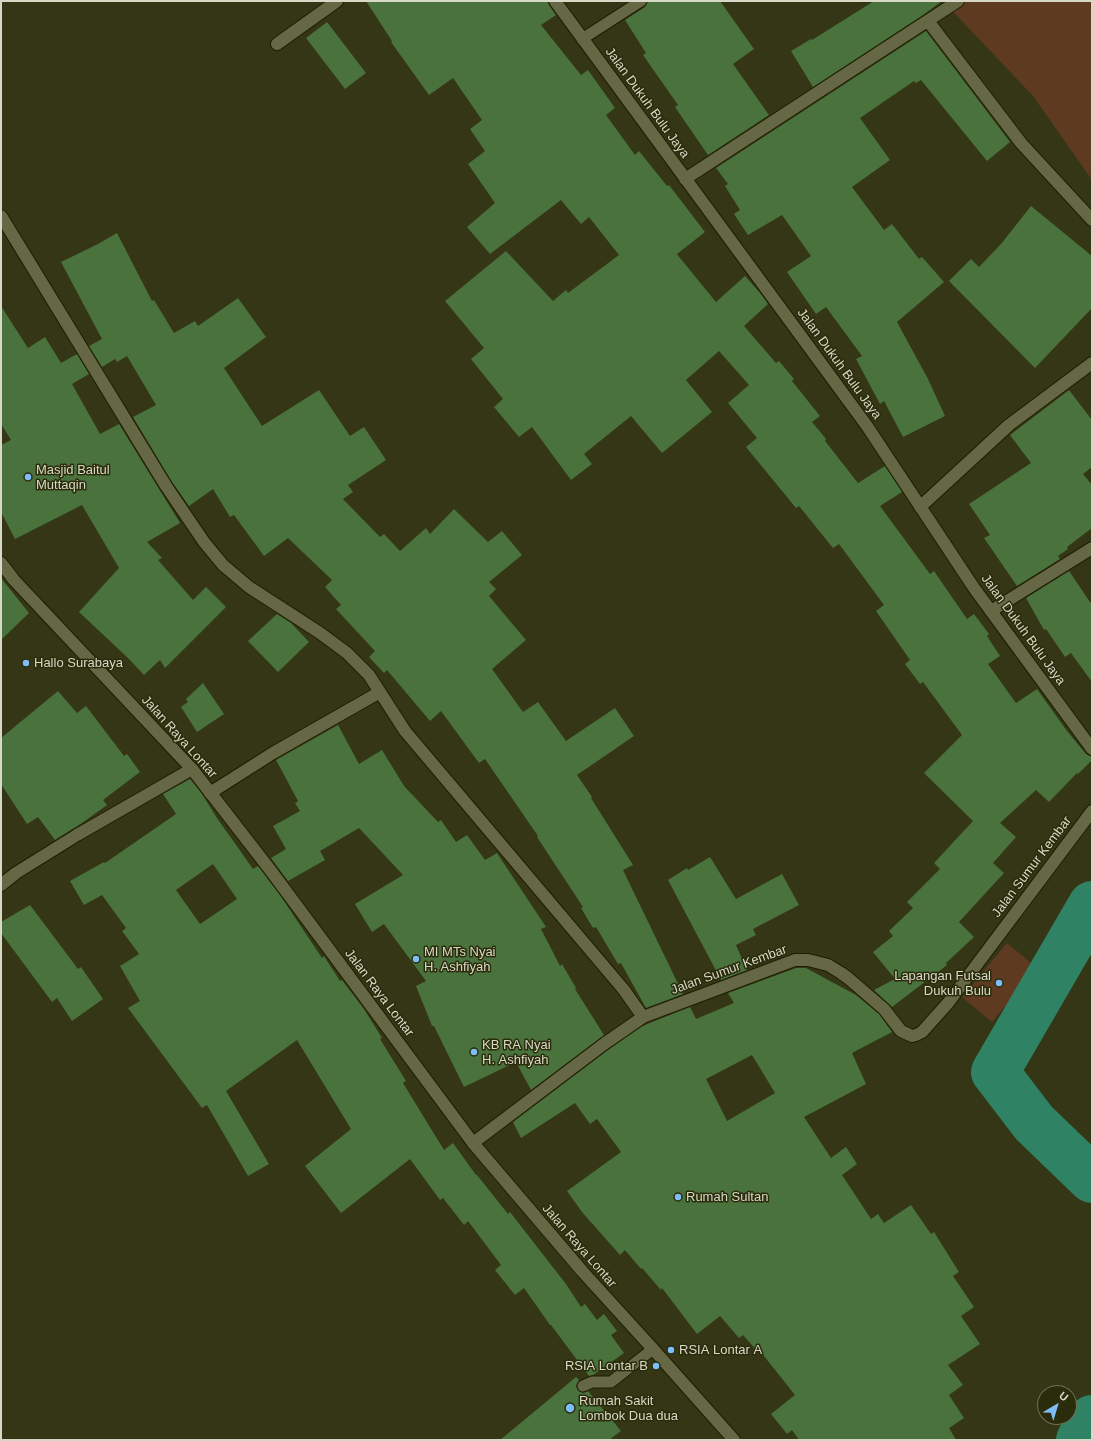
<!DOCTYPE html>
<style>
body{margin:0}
#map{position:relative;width:1093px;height:1441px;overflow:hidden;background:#353616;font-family:Helvetica,sans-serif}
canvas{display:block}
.frame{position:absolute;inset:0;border:2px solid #d7d9c6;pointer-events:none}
.north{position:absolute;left:1037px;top:1385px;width:40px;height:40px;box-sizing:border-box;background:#2b2c0c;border:1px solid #707156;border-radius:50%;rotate:38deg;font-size:11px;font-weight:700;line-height:16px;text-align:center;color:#d7d9c6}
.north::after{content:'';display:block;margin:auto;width:14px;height:18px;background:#7dbef9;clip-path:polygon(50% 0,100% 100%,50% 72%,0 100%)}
</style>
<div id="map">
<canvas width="1093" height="1441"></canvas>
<div class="frame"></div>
<div class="north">U</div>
</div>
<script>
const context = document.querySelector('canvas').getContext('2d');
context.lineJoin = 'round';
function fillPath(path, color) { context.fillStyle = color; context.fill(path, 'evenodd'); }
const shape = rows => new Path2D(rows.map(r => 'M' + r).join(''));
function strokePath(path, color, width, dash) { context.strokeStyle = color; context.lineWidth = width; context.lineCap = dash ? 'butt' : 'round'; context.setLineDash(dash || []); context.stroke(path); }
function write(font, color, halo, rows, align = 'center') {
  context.font = font + ' Helvetica,sans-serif'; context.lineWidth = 3; context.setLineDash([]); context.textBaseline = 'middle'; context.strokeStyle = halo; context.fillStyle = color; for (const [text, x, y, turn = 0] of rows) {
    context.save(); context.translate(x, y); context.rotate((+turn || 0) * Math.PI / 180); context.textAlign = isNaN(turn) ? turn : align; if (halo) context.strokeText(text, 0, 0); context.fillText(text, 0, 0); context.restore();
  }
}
const green = shape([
 [943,1,1092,1,1092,180,1033,96],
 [1007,943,1037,968,992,1022,962,997]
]);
const river = shape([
 [1092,905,995,1072,1034,1123,1092,1179],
 [1080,1440,1092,1419]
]);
const building = shape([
 [366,1,548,1,549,5,556,15,541,25,581,75,588,70,615,108,606,115,635,155,639,151,667,186,669,185,705,232,677,254,680,258,716,302,745,276,761,294,768,304,744,326,776,363,779,361,794,379,792,381,820,416,812,422,826,439,825,441,858,483,885,466,902,492,880,506,930,574,934,571,967,619,974,614,989,634,987,636,1000,656,988,664,1016,703,1037,689,1067,731,1086,754,1092,757,1092,760,1078,774,1077,773,1049,802,1036,790,1000,823,1016,837,993,863,1004,873,959,922,974,937,946,963,947,965,892,1007,874,990,895,979,873,952,893,936,889,931,913,908,907,902,940,869,934,863,973,821,924,773,962,735,923,682,920,684,905,664,910,660,876,611,884,605,839,544,833,548,799,506,796,508,746,447,757,438,728,403,749,385,719,351,686,380,712,412,662,453,631,416,584,454,592,464,571,480,532,427,519,437,494,407,503,399,471,359,484,348,445,301,506,251,553,301,566,290,568,293,619,255,589,217,581,224,561,200,490,254,467,227,495,203,468,164,485,151,470,129,482,120,453,78,429,95,391,42,392,41],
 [648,1,720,1,754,49,733,64,769,115,708,155,675,107,678,105,643,55,646,53,625,20,645,7],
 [874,1,942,1,923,15,813,87,791,51,811,39,812,40],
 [327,22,366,73,345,89,306,38],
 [926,31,1010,142,987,161,921,80,916,83,914,81,860,118,890,160,852,187,884,230,892,224,919,259,922,257,944,282,897,322,928,379,945,416,903,437,884,401,880,404,856,359,862,356,826,307,816,314,787,272,811,256,782,215,748,235,734,214,740,210,725,186,728,184,716,168],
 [1031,206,1092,256,1092,308,1035,368,949,281,971,259,979,267,1001,244],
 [117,233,152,301,154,300,174,333,195,321,198,326,238,298,266,337,224,368,262,426,319,390,350,436,364,427,386,460,348,485,353,492,343,499,380,537,384,534,400,551,426,528,430,534,454,509,488,542,502,531,522,555,489,582,496,589,489,596,526,640,492,669,523,712,538,702,566,741,615,708,634,736,577,775,592,797,591,798,633,865,623,870,683,994,646,1008,621,963,618,964,596,927,593,928,581,908,583,907,537,837,538,836,485,759,479,763,441,711,430,721,387,670,384,673,369,657,375,651,336,609,341,605,325,587,332,580,288,538,264,556,234,515,230,517,213,489,189,506,172,482,133,417,156,405,127,356,117,362,115,359,102,367,89,346,102,339,61,262,98,244],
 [1,306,28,348,45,337,61,363,77,354,89,374,72,384,100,434,119,424,180,523,147,542,162,558,158,560,193,600,206,587,226,607,165,668,160,660,144,675,129,659,79,612,119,568,82,505,15,539,1,512,1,445,11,440,1,424],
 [1069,390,1092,420,1092,467,1083,474,1092,485,1092,528,1067,547,1068,549,1058,556,1060,559,1017,586,984,538,990,535,969,504,1031,463,1010,435],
 [1069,571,1092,605,1092,682,1071,653,1065,657,1046,629,1044,630,1026,598],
 [1,578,29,613,1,640],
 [277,614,291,623,309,642,278,672,248,641],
 [203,683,224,714,197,732,181,707,188,702,186,699],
 [58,691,77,713,86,706,124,756,127,754,140,772,103,800,107,805,82,823,55,840,38,817,27,824,1,784,1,738],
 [338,725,359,764,382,750,404,786,438,822,441,820,456,842,467,835,485,860,497,853,546,927,541,929,560,966,562,964,576,988,575,989,604,1035,531,1090,516,1062,464,1087,434,1026,432,1026,416,986,426,981,384,924,372,932,355,904,403,875,359,828,320,851,325,860,288,881,271,858,286,849,273,826,300,811,295,803,298,801,276,760],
 [190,779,202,794,217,818,253,869,258,866,282,898,322,958,324,956,340,981,342,980,364,1009,382,1038,380,1039,406,1081,403,1083,444,1150,453,1143,476,1175,477,1175,508,1214,510,1212,566,1284,581,1307,585,1304,597,1320,604,1314,617,1331,611,1335,624,1353,593,1375,589,1376,551,1325,550,1325,524,1288,515,1295,495,1270,501,1265,468,1221,464,1225,443,1198,440,1200,410,1159,341,1213,305,1166,351,1129,297,1040,226,1091,269,1164,248,1176,207,1105,202,1108,128,1008,140,1001,120,966,139,954,122,931,126,928,102,895,84,905,70,881,104,862,105,863,176,814,163,794],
 [213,864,237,899,200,924,176,890],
 [710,857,736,899,782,874,799,905,753,929,756,935,736,945,747,970,721,980,668,880,687,868,688,870],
 [30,905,78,969,81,967,103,999,72,1021,57,998,52,1002,1,933,1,922],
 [796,968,806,968,856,995,879,1014,892,1032,852,1053,866,1084,804,1117,831,1158,846,1147,857,1164,842,1175,871,1219,878,1214,884,1223,911,1205,931,1234,934,1232,959,1272,953,1276,974,1307,961,1316,980,1344,948,1365,963,1385,949,1395,964,1418,949,1428,956,1440,799,1440,792,1430,787,1434,771,1414,795,1395,760,1351,759,1353,743,1335,739,1338,720,1316,697,1334,662,1288,661,1290,642,1268,641,1269,625,1250,620,1255,582,1212,567,1191,621,1152,597,1119,590,1124,575,1103,521,1138,513,1122,608,1050,641,1027,652,1022,690,1007,696,1019,734,1003,728,993],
 [752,1055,775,1093,727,1121,706,1079],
 [576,1377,579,1380,576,1386,579,1391,583,1393,588,1391,621,1431,609,1440,500,1440]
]);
const lane = shape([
 [582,39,641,1],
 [583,1386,592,1382,611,1382,653,1349]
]);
const street = shape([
 [555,1,867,426,974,588,1092,749],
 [928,21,1021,143,1092,220],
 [277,44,337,1],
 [685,179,958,1],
 [1,216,166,486,204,542,223,565,249,587,320,633,347,653,369,675,405,731,624,990,643,1017],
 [920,507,1009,425,1092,363],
 [991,611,1092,548],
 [210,793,273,753,380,692],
 [1,885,16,873,77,835,192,769],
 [473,1143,604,1044,643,1017,795,960,808,960,828,965,841,973,848,978,884,1009,901,1031,912,1036,916,1035,922,1032,948,1003,1092,811]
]);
const secondary = shape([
 [1,563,14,580,192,769,271,871,473,1143,582,1271,653,1349,734,1440]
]);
const markers = [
 [28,477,4,"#7dbef9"],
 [26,663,4,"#7dbef9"],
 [416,959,4,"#7dbef9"],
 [999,983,4,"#7dbef9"],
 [474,1052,4,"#7dbef9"],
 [678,1197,4,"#7dbef9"],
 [671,1350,4,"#7dbef9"],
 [656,1366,4,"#7dbef9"],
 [570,1408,5,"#7dbef9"]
];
const streetNames = [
 ["Jalan Dukuh Bulu Jaya",647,103,54],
 ["Jalan Dukuh Bulu Jaya",839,364,54],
 ["Jalan Dukuh Bulu Jaya",1023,630,54],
 ["Jalan Raya Lontar",179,737,48],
 ["Jalan Sumur Kembar",1032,867,-53],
 ["Jalan Sumur Kembar",729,970,-20],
 ["Jalan Raya Lontar",379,993,53],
 ["Jalan Raya Lontar",579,1246,49]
];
const poiNames = [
 ["Masjid Baitul",36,470],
 ["Muttaqin",36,485],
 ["Hallo Surabaya",34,663],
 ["MI MTs Nyai",424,952],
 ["H. Ashfiyah",424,967],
 ["Lapangan Futsal",991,976,"right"],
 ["Dukuh Bulu",991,991,"right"],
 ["KB RA Nyai",482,1045],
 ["H. Ashfiyah",482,1060],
 ["Rumah Sultan",686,1197],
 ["RSIA Lontar A",679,1350],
 ["RSIA Lontar B",648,1366,"right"],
 ["Rumah Sakit",579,1401],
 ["Lombok Dua dua",579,1416]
];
fillPath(green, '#5e3b20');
strokePath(river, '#2f8264', 48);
fillPath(building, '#49723c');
strokePath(lane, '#1d1e00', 13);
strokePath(street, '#1d1e00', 14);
strokePath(secondary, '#1d1e00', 14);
strokePath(lane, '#656745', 11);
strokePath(street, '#656745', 12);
strokePath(secondary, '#656745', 12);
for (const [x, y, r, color] of markers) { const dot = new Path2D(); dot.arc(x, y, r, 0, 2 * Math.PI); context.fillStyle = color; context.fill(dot); strokePath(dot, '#2b2c0c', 1.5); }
write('13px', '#d7d9c6', '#2b2c0c', streetNames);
write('13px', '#d7d9c6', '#2b2c0c', poiNames, 'left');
</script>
